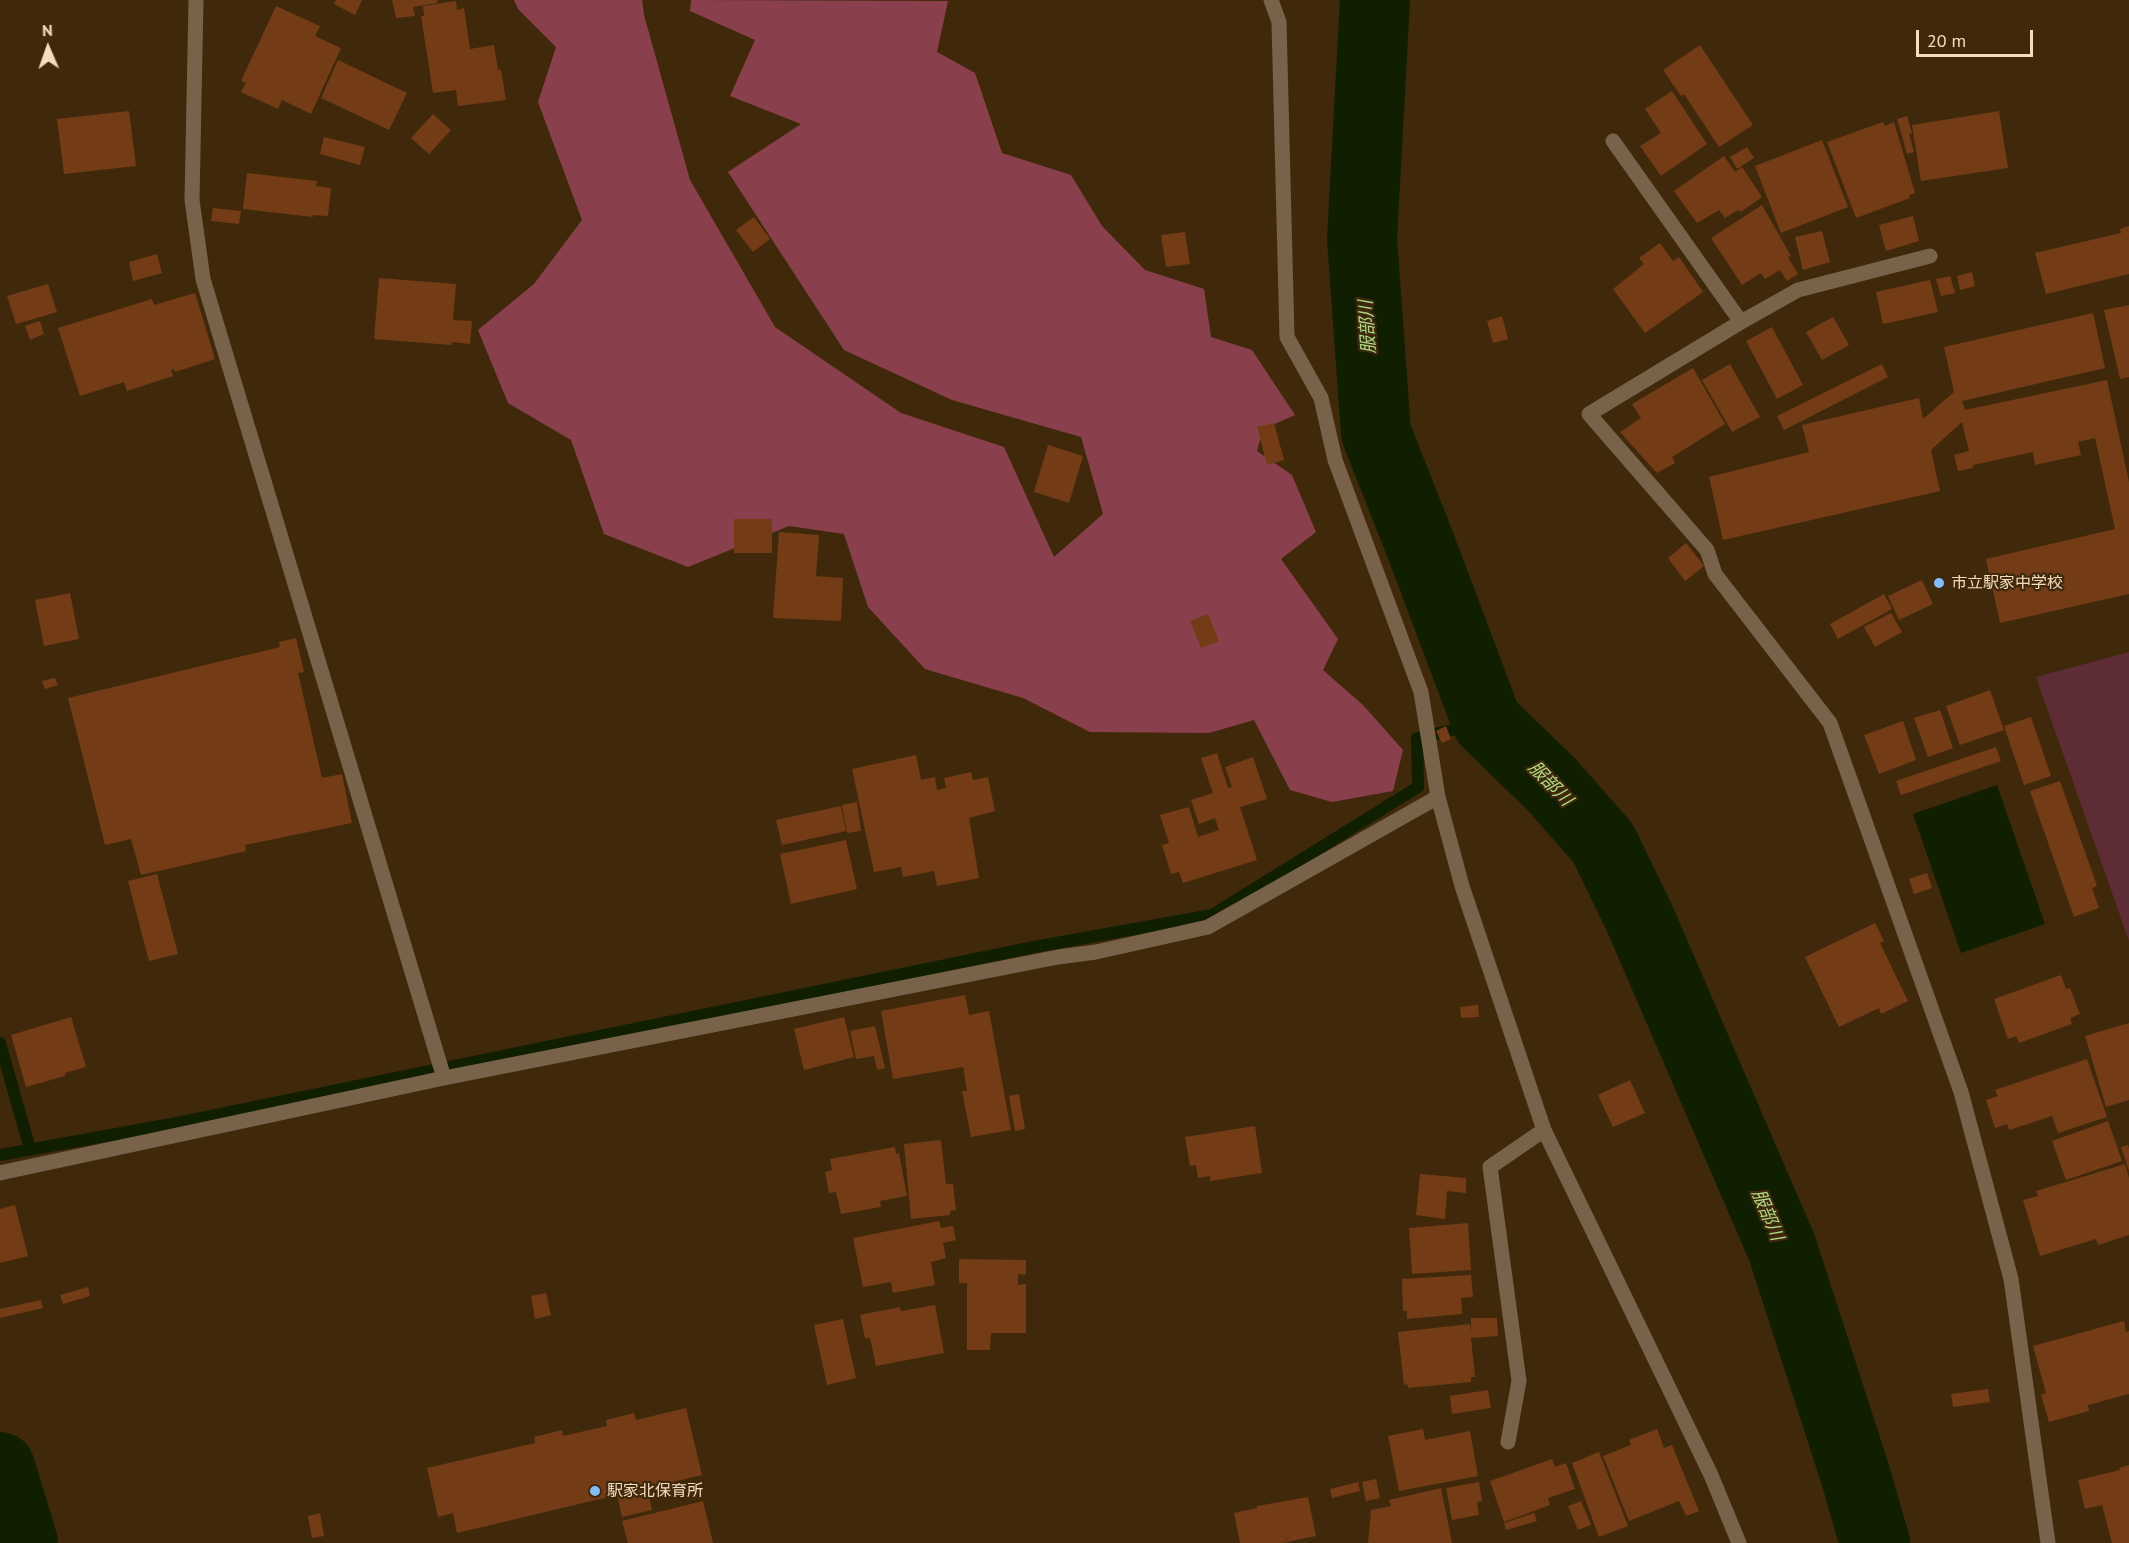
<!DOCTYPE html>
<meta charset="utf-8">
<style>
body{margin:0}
#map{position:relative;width:2129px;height:1543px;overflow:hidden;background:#40290b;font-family:"PT Sans",sans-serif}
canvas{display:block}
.north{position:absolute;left:18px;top:18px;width:60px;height:60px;-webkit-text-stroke:4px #40290b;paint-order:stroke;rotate:358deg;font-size:16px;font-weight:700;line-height:24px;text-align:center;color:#f4dcc0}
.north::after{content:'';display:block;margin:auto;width:21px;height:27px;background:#f4dcc0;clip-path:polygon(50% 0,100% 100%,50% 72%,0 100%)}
.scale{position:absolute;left:1916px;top:30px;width:117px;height:27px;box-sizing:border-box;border:3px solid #f4dcc0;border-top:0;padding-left:8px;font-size:18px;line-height:21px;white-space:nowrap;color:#f4dcc0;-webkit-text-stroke:4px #40290b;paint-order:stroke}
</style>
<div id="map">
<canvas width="2129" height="1543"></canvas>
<div class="north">N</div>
<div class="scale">20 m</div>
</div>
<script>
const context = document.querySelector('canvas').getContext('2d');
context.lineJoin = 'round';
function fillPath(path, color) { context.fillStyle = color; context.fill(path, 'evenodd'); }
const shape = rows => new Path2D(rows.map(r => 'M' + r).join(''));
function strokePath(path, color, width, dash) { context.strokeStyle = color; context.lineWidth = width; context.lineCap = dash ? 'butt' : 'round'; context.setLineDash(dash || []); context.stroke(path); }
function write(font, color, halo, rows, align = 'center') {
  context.font = font + ' "PT Sans","Noto Sans JP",sans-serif'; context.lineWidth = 4.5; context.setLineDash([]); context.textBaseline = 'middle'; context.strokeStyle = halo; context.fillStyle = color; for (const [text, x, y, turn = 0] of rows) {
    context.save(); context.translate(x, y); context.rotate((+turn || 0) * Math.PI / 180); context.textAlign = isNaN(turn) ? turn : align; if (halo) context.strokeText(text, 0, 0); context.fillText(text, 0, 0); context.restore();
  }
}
const green = shape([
 [2129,652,2129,941,2036,677]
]);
const forest = shape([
 [514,0,642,0,644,15,690,180,775,327,901,413,1004,447,1054,557,1103,514,1081,437,952,400,844,350,728,172,801,124,730,96,755,40,690,11,691,0,948,1,937,52,975,73,1002,153,1071,175,1102,226,1145,270,1204,289,1211,337,1252,350,1295,415,1263,429,1257,451,1292,475,1316,532,1281,559,1338,639,1323,670,1363,705,1403,750,1393,791,1332,802,1290,790,1254,720,1209,733,1090,732,1023,698,925,669,868,607,844,534,789,526,688,567,604,534,571,440,508,403,478,330,534,284,582,220,538,102,556,47,518,9]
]);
const water = shape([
 [1997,785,2045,924,1961,953,1913,814]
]);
const stream = shape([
 [0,1043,30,1149],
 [0,1155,177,1123,1034,947,1212,915,1418,787,1417,738,1487,722]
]);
const river = shape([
 [1375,0,1362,239,1376,433,1420,544,1487,722,1552,785,1603,843,1639,917,1782,1248,1856,1477,1875,1543],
 [0,1467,23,1543]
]);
const building = shape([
 [336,0,362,0,355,15,334,4],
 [392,0,437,0,437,3,413,7,415,16,396,18],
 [456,1,457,10,464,8,470,49,494,45,498,70,501,70,506,100,458,106,456,90,433,93,421,16,424,16,423,6],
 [276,6,320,26,315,36,341,48,311,114,282,100,278,109,241,92,246,83,241,81],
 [1700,45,1753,125,1719,147,1684,94,1681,96,1663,70],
 [338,60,407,93,389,130,321,98],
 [1672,91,1707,144,1661,176,1640,146,1661,133,1645,109],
 [129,111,136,166,64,174,57,119],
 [1999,111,2008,168,1921,181,1912,125],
 [433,114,451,130,429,154,411,138],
 [1907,116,1912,133,1909,134,1914,152,1907,154,1897,119],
 [1883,122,1885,126,1894,122,1915,193,1909,195,1910,198,1856,218,1827,142],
 [324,137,365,147,360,165,320,154],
 [1822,140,1848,207,1781,233,1755,166],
 [1747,147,1754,158,1737,169,1730,157],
 [1724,156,1735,172,1742,167,1762,197,1741,212,1738,210,1725,218,1719,210,1697,223,1674,191],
 [247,173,317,181,316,186,331,188,328,216,313,215,313,217,243,209],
 [1762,205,1791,256,1788,257,1798,274,1787,281,1780,270,1765,279,1761,273,1742,285,1711,238],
 [213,208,241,211,239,224,211,221],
 [1913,216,1919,241,1886,251,1879,225],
 [754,217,770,239,753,252,736,230],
 [2129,226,2129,274,2046,294,2035,253,2121,233,2120,229],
 [1822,231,1830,262,1803,270,1795,237],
 [1185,232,1190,264,1166,267,1161,235],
 [1660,243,1673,261,1679,257,1703,292,1645,333,1613,289,1644,264,1639,258],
 [157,254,162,273,133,281,129,262],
 [1972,272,1975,286,1960,290,1957,276],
 [1950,276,1955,293,1941,296,1936,279],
 [379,278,456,284,453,320,472,321,470,344,452,342,451,345,374,339],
 [1930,280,1938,312,1883,324,1876,292],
 [48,284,57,312,16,324,7,296],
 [195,293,215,359,175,372,174,369,171,370,173,376,127,391,124,382,80,396,58,328,152,299,154,305],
 [2129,305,2129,377,2120,379,2104,310],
 [2093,313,2105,368,1962,401,1965,410,2107,380,2129,482,2129,594,2000,623,1986,559,2115,529,2095,438,2078,442,2081,455,2035,465,2033,452,1973,465,1973,468,1958,471,1954,455,1969,451,1962,422,1931,450,1940,491,1723,540,1709,477,1809,452,1802,425,1919,398,1923,419,1954,392,1944,347],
 [1502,316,1508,339,1493,343,1487,321],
 [1833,317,1849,345,1822,360,1806,332],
 [40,321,44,334,30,340,25,326],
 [1772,327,1803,385,1777,399,1746,341],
 [1730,364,1760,417,1732,432,1702,380],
 [1882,364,1888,377,1784,430,1777,416],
 [1693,368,1725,424,1672,457,1675,463,1657,473,1620,432,1641,418,1632,404],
 [1274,423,1284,460,1267,465,1257,427],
 [1048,445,1083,456,1069,503,1034,492],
 [734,519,772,519,772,553,734,553],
 [779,532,819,535,816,576,843,578,841,621,773,618],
 [1686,543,1704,566,1685,581,1668,558],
 [1922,580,1933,604,1899,620,1888,596],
 [70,593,79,639,44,646,35,600],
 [1884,594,1892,609,1838,639,1830,624],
 [1891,613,1902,632,1875,647,1864,627],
 [1208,614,1219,641,1201,648,1190,621],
 [296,638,304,672,298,673,322,778,342,774,352,823,245,845,246,851,141,875,131,839,105,845,68,698,280,647,279,642],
 [55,678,58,685,45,689,42,681],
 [1990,690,2004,730,1960,745,1946,706],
 [1940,710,1953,748,1928,757,1914,718],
 [2031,717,2051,776,2024,785,2004,726],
 [1903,721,1916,760,1879,774,1864,735],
 [1446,726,1451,739,1442,743,1436,731],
 [1996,747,2001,761,1901,795,1896,781],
 [1217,753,1228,788,1232,787,1225,767,1253,757,1267,799,1240,807,1257,860,1183,883,1179,872,1171,874,1162,845,1169,843,1160,815,1189,807,1198,837,1219,830,1215,818,1199,824,1191,800,1213,793,1201,758],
 [916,755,921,780,935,777,937,790,946,788,944,778,971,772,973,780,988,777,995,811,969,818,979,878,937,886,934,871,903,877,901,867,874,872,852,769],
 [2060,781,2097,886,2092,888,2099,908,2074,917,2030,791],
 [857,802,861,831,847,833,842,805],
 [841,806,846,831,782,845,776,820],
 [846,840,857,889,791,904,780,854],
 [1927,873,1932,888,1914,894,1909,879],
 [157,874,178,954,149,961,128,881],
 [1875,923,1884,941,1880,943,1908,1001,1881,1014,1879,1008,1839,1027,1805,957],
 [2061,975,2066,989,2070,988,2080,1014,2070,1018,2072,1024,2019,1043,2016,1036,2008,1039,1994,999],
 [965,995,969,1015,989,1011,1011,1130,971,1137,962,1091,967,1091,963,1067,893,1079,881,1011],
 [1478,1005,1479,1017,1461,1018,1460,1007],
 [71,1017,86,1067,65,1073,65,1076,26,1087,11,1035],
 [844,1017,854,1057,804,1070,794,1029],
 [2129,1023,2129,1100,2106,1107,2085,1036],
 [875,1026,885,1068,877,1070,874,1056,856,1059,850,1031],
 [2087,1059,2107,1117,2058,1133,2052,1116,2009,1130,2007,1124,1995,1128,1986,1100,1998,1096,1995,1090],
 [1630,1080,1645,1113,1613,1127,1598,1095],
 [1019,1094,1025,1129,1015,1131,1009,1096],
 [2108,1121,2122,1161,2066,1180,2052,1141],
 [1255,1126,1262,1173,1210,1181,1210,1176,1198,1178,1196,1165,1190,1166,1185,1137],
 [941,1140,946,1184,953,1184,956,1210,950,1211,950,1215,911,1219,904,1144],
 [2128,1145,2129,1149,2129,1171,2121,1147],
 [895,1147,896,1154,899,1153,907,1196,880,1201,881,1207,841,1214,836,1192,829,1193,825,1172,832,1170,830,1159],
 [2125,1164,2129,1178,2129,1235,2098,1245,2096,1239,2040,1256,2023,1200,2038,1196,2036,1191],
 [1420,1174,1466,1178,1466,1193,1447,1191,1445,1219,1416,1215],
 [15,1205,28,1256,0,1263,0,1209],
 [939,1221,941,1228,953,1226,956,1240,943,1243,946,1258,931,1262,935,1285,893,1293,891,1282,863,1287,853,1238],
 [1468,1223,1471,1270,1412,1274,1409,1228],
 [959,1259,1026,1260,1026,1275,1018,1274,1018,1285,1026,1284,1026,1333,991,1333,990,1350,967,1350,967,1283,959,1283],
 [1471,1275,1473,1297,1461,1298,1462,1314,1407,1319,1407,1311,1403,1311,1402,1279],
 [88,1287,90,1296,63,1304,60,1295],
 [546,1293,551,1315,535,1319,531,1296],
 [41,1300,43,1308,0,1318,0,1309],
 [935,1305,944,1353,876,1366,870,1338,865,1338,860,1315,900,1307,901,1311],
 [1471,1318,1497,1318,1498,1336,1471,1338,1475,1377,1471,1377,1471,1382,1408,1388,1407,1384,1404,1385,1398,1332,1470,1324,1471,1333],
 [843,1319,856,1378,827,1385,814,1325],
 [2124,1321,2126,1332,2129,1331,2129,1394,2088,1405,2089,1411,2049,1422,2041,1395,2046,1393,2033,1346],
 [1988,1389,1990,1402,1953,1407,1951,1394],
 [1488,1390,1491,1408,1452,1414,1450,1396],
 [686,1408,702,1475,647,1488,652,1510,622,1517,617,1495,457,1533,453,1513,438,1517,427,1468,535,1443,534,1437,562,1430,563,1436,607,1426,606,1420,634,1413,636,1420],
 [1423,1429,1425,1440,1470,1431,1478,1476,1399,1491,1388,1436],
 [1657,1429,1664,1448,1672,1445,1699,1511,1686,1516,1679,1501,1629,1521,1603,1456,1631,1445,1629,1440],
 [1599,1452,1628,1526,1599,1537,1572,1463],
 [1552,1459,1555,1467,1566,1463,1575,1489,1548,1498,1550,1505,1504,1522,1490,1481],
 [2129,1465,2129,1543,2112,1543,2102,1505,2085,1509,2078,1480,2120,1470,2119,1468],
 [1376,1479,1380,1498,1366,1501,1362,1482],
 [1358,1482,1360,1491,1332,1498,1330,1489],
 [1479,1482,1482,1501,1477,1502,1479,1515,1452,1520,1446,1488],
 [1441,1488,1452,1543,1368,1543,1371,1510,1391,1506,1389,1500],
 [1308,1497,1316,1536,1282,1543,1240,1543,1234,1513,1257,1508,1257,1506],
 [703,1501,713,1543,628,1543,622,1521],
 [1581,1501,1591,1525,1578,1530,1568,1506],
 [320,1513,324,1536,312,1538,308,1516],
 [1534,1513,1537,1521,1506,1530,1504,1523]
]);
const street = shape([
 [196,0,192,200,203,279,444,1078],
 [1271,0,1279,22,1287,337,1321,398,1335,460,1421,692,1438,797,1462,886,1544,1130,1711,1475,1739,1543],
 [1613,141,1741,322],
 [1930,256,1798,290,1741,322,1589,414,1707,550,1715,574,1830,723,1961,1092,2011,1279,2048,1543],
 [0,1173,444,1078,1058,957,1096,952,1208,927,1438,797],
 [1508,1442,1519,1381,1490,1167,1544,1130]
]);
const markers = [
 [1939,583,6,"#83bcfb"],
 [595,1491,6,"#83bcfb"]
];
const poiNames = [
 ["市立駅家中学校",1951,583],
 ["駅家北保育所",607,1491]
];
const waterNames = [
 ["服部川",1368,327,-94],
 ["服部川",1550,784,46],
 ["服部川",1767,1215,67]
];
fillPath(green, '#5d2c34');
fillPath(forest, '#8a404c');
fillPath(water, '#0f1f00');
strokePath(stream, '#0f1f00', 12);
strokePath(river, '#0f1f00', 70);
fillPath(building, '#733c17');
strokePath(street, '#78634a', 15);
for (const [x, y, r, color] of markers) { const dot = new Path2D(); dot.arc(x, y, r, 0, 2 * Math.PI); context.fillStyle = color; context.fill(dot); strokePath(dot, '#40290b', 2); }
write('16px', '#f4dcc0', '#40290b', poiNames, 'left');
write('italic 18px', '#acdd81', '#40290b', waterNames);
</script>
